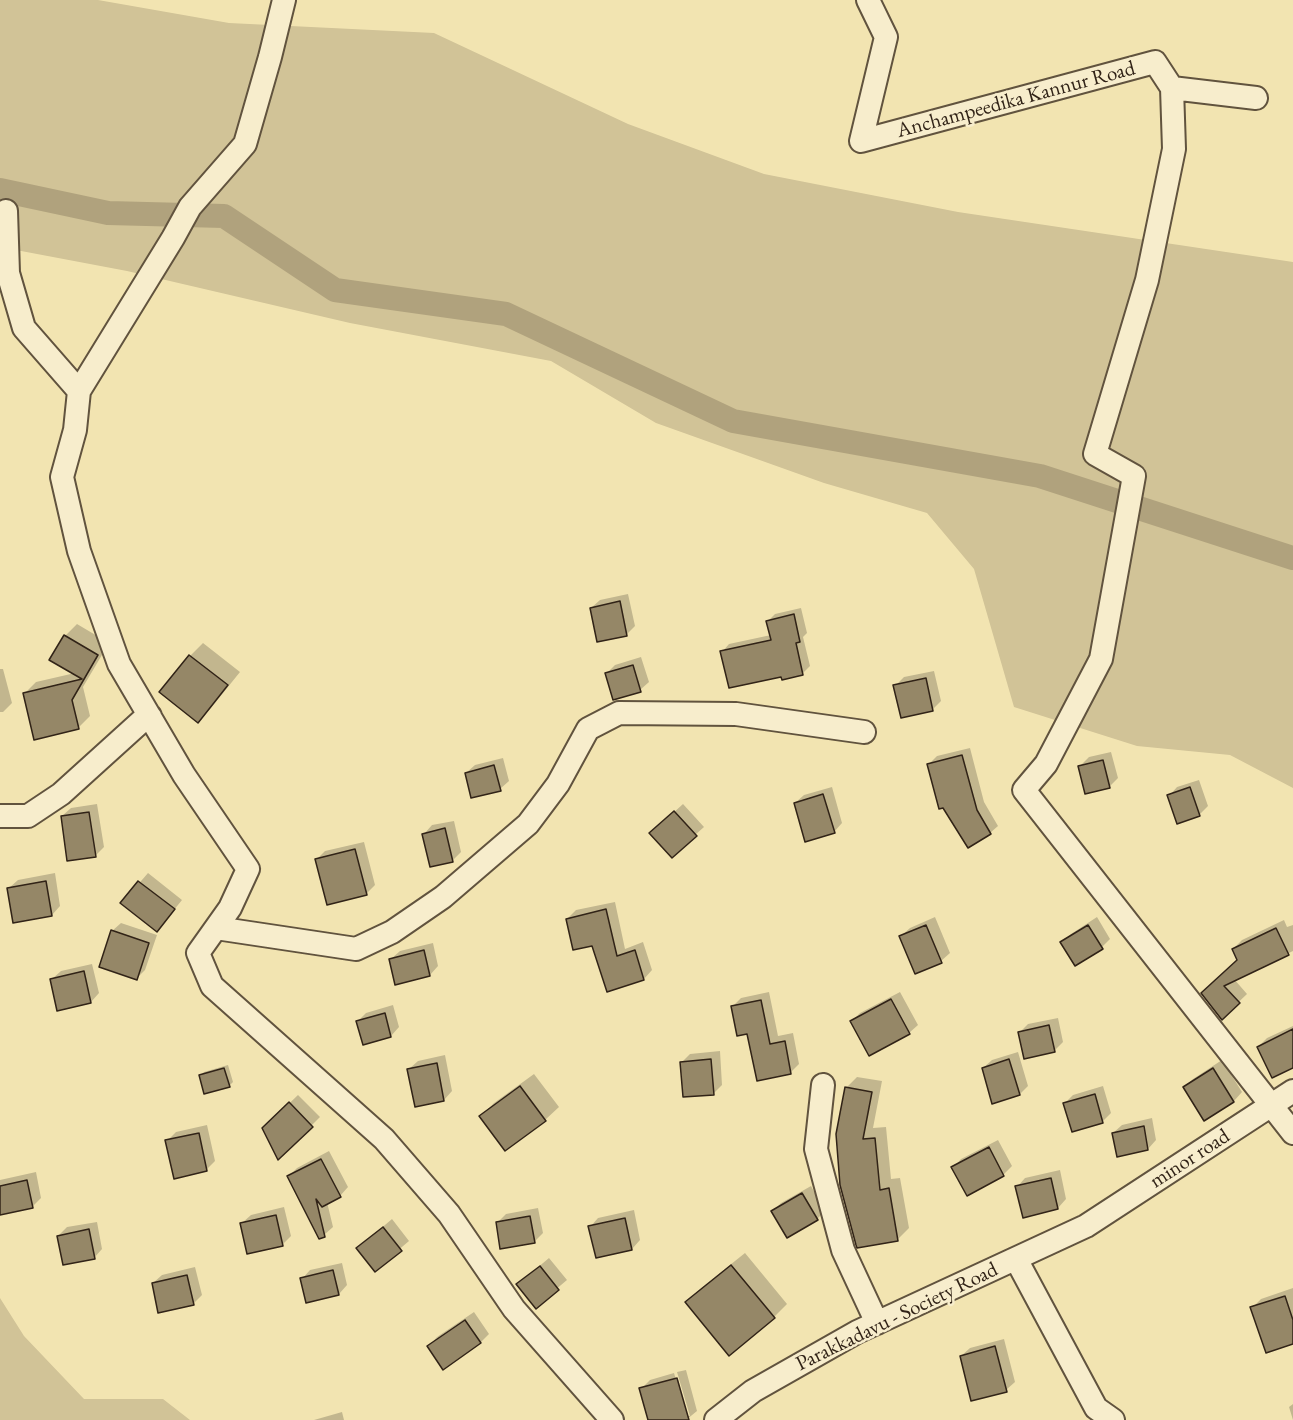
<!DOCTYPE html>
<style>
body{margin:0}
canvas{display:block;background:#f2e4b1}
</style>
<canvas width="1293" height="1420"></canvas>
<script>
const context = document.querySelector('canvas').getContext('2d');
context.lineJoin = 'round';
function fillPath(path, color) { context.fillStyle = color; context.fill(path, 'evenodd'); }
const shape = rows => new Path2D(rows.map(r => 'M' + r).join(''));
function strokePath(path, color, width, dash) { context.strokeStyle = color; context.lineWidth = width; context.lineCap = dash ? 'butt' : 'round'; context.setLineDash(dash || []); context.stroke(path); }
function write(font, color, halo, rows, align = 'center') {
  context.font = font + ' "EB Garamond",serif'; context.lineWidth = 5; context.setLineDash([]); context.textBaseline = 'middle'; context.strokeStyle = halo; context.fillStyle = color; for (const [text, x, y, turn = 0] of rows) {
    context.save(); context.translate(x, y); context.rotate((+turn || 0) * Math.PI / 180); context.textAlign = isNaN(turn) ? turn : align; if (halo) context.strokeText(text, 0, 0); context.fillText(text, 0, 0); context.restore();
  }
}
const green = shape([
 [0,0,98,0,229,23,434,33,628,124,764,174,958,212,1293,262,1293,788,1230,755,1137,746,1014,707,974,569,927,513,824,483,656,423,551,361,350,323,127,271,0,247],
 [0,1298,24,1336,84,1399,163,1399,190,1420,0,1420]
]);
const shadow = shape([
 [628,594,635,626,626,635,591,608,600,600],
 [801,608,807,633,803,637,810,666,802,674,782,675,722,652,729,644,771,635,768,621,775,614],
 [77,624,109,643,83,687,90,716,78,728,24,694,36,682,75,673,65,636],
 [203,643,240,672,211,708,198,721,161,692,190,656],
 [641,657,649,682,640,690,606,674,615,665],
 [0,669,3,669,12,703,3,712,0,712],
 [934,671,941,701,932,710,895,686,904,677],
 [970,748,984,802,998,826,990,833,944,806,929,764,937,756],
 [1111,752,1118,778,1109,787,1080,766,1089,757],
 [503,758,509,781,500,789,466,773,475,765],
 [1199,780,1208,806,1199,815,1169,796,1177,787],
 [832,787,842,823,834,832,795,803,804,795],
 [97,804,104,847,95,856,62,816,71,808],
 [683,804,704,827,695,835,660,825],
 [454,821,461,852,452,861,424,834,432,825],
 [364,842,375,885,366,894,316,860,325,851],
 [55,873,60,906,52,915,9,888,18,880],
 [148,873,182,900,165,921,122,903],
 [615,902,625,949,643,942,652,970,644,979,593,944,567,919,576,910],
 [935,917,950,953,941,961,901,936,910,928],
 [1097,917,1110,939,1102,947,1062,943,1071,934],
 [1284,920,1287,927,1293,925,1293,951,1234,979,1247,994,1222,1018,1203,993,1239,960,1233,949,1242,940],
 [121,923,157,935,145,970,137,978,112,931],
 [433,943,438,966,430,975,391,959,400,951],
 [92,964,99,993,91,1002,52,979,61,971],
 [769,992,778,1036,793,1033,799,1064,791,1072,749,1032,732,1007,741,998],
 [900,992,918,1025,909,1033,852,1021,860,1013],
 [393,1005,399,1027,391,1036,358,1021,366,1013],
 [1058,1018,1063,1042,1054,1051,1019,1033,1028,1024],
 [1293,1026,1293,1067,1258,1047,1267,1038],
 [720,1051,722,1085,714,1093,682,1062,690,1054],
 [1018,1052,1028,1086,1020,1094,983,1068,992,1060],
 [445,1055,452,1091,444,1100,409,1069,418,1061],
 [1222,1060,1242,1092,1234,1101,1204,1119,1184,1087,1193,1079],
 [228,1065,233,1082,229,1086,200,1076,204,1072],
 [534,1074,559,1107,545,1120,506,1149,481,1116,494,1103],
 [857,1077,882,1081,873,1128,886,1127,891,1179,900,1178,909,1228,898,1239,858,1247,846,1088],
 [1103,1086,1111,1113,1102,1122,1065,1103,1073,1095],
 [298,1095,320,1117,279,1158,272,1120],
 [1152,1118,1156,1140,1148,1149,1113,1133,1122,1125],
 [207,1125,215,1161,206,1170,167,1141,176,1132],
 [998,1140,1012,1166,1003,1175,967,1194,953,1168,961,1159],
 [329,1151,348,1187,340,1196,327,1202,333,1227,324,1235,288,1177,297,1168],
 [1060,1170,1066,1199,1058,1208,1017,1187,1025,1178],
 [36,1172,41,1198,33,1206,0,1213,0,1180],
 [811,1186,825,1211,817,1219,772,1212,781,1203],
 [284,1207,291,1236,282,1245,242,1223,251,1215],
 [538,1208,543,1233,534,1242,497,1223,506,1214],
 [634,1210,640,1240,632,1249,590,1227,598,1218],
 [392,1219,409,1241,375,1270,358,1248],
 [97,1222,102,1249,94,1258,58,1236,67,1227],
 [745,1253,787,1304,774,1317,687,1302,700,1289],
 [549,1258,567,1280,536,1306,518,1284],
 [342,1263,347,1285,339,1294,302,1279,310,1270],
 [195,1267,202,1295,193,1304,153,1283,162,1275],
 [1293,1288,1293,1343,1252,1308,1261,1299],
 [474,1312,489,1334,481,1342,443,1368,429,1346,437,1337],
 [1004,1339,1015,1382,1006,1390,961,1356,970,1348],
 [686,1370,697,1411,686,1420,650,1420,641,1389,650,1380,674,1373,687,1416,690,1416,677,1372],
 [1293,1404,1293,1420,1289,1407],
 [342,1412,344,1420,314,1420]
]);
const canal = shape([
 [0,190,108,213,224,216,335,290,506,314,733,421,1040,476,1293,558]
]);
const building = shape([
 [620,601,627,636,597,642,590,608,620,601],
 [794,614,800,642,796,643,803,675,782,680,781,677,729,688,720,651,771,640,766,621,794,614],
 [64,635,98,655,72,700,79,729,34,740,23,693,82,679,49,660,64,635],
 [189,655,228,685,198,723,159,692,189,655],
 [633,665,641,692,613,700,605,673,633,665],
 [926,678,933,711,901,718,893,685,926,678],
 [962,755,977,810,991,834,968,848,943,808,939,809,927,764,962,755],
 [1103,760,1110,788,1085,794,1078,766,1103,760],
 [494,765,501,791,471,798,465,773,494,765],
 [1190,787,1200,816,1177,824,1167,795,1190,787],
 [823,794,835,833,805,842,794,803,823,794],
 [674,811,697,836,672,858,649,833,674,811],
 [89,812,96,857,67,861,61,816,89,812],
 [445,828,453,862,430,867,422,834,445,828],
 [355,849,367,895,327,905,315,859,355,849],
 [46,881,52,916,13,923,7,888,46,881],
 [138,881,175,909,157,932,120,903,138,881],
 [606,909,617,956,635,950,644,980,607,992,592,946,573,950,566,919,606,909],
 [926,925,942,963,915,974,899,936,926,925],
 [1088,925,1103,949,1075,966,1060,942,1088,925],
 [1276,928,1289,955,1224,986,1240,1003,1222,1020,1201,993,1237,960,1232,949,1276,928],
 [111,930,149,943,137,980,99,967,111,930],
 [424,950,430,976,395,985,389,959,424,950],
 [84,971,91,1003,57,1011,50,979,84,971],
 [891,999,910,1034,869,1056,850,1021,891,999],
 [761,1000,770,1044,785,1041,791,1074,757,1081,747,1034,737,1036,731,1006,761,1000],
 [385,1013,391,1037,363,1045,356,1021,385,1013],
 [1049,1025,1055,1052,1024,1059,1018,1032,1049,1025],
 [1293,1029,1293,1068,1272,1078,1257,1047,1293,1029],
 [711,1059,714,1095,683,1097,680,1062,711,1059],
 [1009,1059,1020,1095,992,1104,982,1068,1009,1059],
 [437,1063,444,1101,415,1107,407,1069,437,1063],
 [224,1068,230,1087,204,1094,199,1075,224,1068],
 [1213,1068,1234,1102,1204,1121,1183,1087,1213,1068],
 [520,1086,546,1121,505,1151,479,1116,520,1086],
 [845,1087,872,1092,863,1139,875,1138,880,1190,889,1188,898,1241,857,1248,856,1245,840,1185,836,1134,845,1087],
 [1095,1094,1103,1123,1072,1132,1063,1103,1095,1094],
 [289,1102,313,1127,278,1160,262,1128,289,1102],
 [1144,1126,1148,1150,1117,1157,1112,1133,1144,1126],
 [199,1133,207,1171,174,1179,165,1140,199,1133],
 [989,1147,1004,1176,967,1196,951,1167,989,1147],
 [321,1159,341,1197,322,1207,316,1199,325,1237,319,1239,287,1176,321,1159],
 [1051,1178,1058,1209,1023,1218,1015,1186,1051,1178],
 [27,1180,33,1208,0,1215,0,1186,27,1180],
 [802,1193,818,1220,787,1238,771,1211,802,1193],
 [276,1215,283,1246,247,1254,240,1223,276,1215],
 [530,1216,535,1243,500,1249,496,1222,530,1216],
 [625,1218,632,1250,596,1258,588,1226,625,1218],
 [383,1227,402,1251,375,1272,356,1248,383,1227],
 [89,1229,95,1259,63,1265,57,1236,89,1229],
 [731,1265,775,1318,729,1356,685,1302,731,1265],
 [540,1266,559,1290,536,1309,516,1284,540,1266],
 [333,1270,339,1295,306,1303,300,1278,333,1270],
 [187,1275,194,1305,158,1313,152,1283,187,1275],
 [1285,1296,1293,1320,1293,1344,1266,1353,1250,1307,1285,1296],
 [465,1320,481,1343,443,1370,427,1346,465,1320],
 [995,1346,1007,1392,971,1401,960,1356,995,1346],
 [677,1378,689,1420,648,1420,639,1388,677,1378]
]);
const minor = shape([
 [284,0,270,57,245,144,190,207,173,238,79,391,75,430,62,477,79,551,119,664,184,775,248,869,230,908,198,953,212,986,384,1139,449,1214,514,1309,612,1420],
 [868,0,886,37,861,141,1155,62,1172,88,1174,149,1147,280,1095,454,1134,476,1101,659,1046,764,1024,790,1293,1133],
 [1172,88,1256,98],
 [6,211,8,273,24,328,79,391],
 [0,816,28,816,61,794,145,718,150,716],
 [216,928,356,949,392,932,443,897,528,824,558,784,588,729,619,713,736,714,864,732],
 [823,1085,816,1149,843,1250,877,1323],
 [1016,1259,1096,1408,1113,1420],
 [716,1420,753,1391,857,1332,1086,1226,1293,1091]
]);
const streetNames = [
 ["Anchampeedika Kannur Road",1016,100,-15],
 ["minor road",1190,1159,-33],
 ["Parakkadavu - Society Road",897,1317,-26]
];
fillPath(green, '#d1c397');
fillPath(shadow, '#0003');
strokePath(canal, '#b0a27d', 24);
fillPath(building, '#958767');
strokePath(building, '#312317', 1.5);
strokePath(minor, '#61533e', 26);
strokePath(minor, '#f7edcc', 22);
write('21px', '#312317', '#f7edcc', streetNames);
</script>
